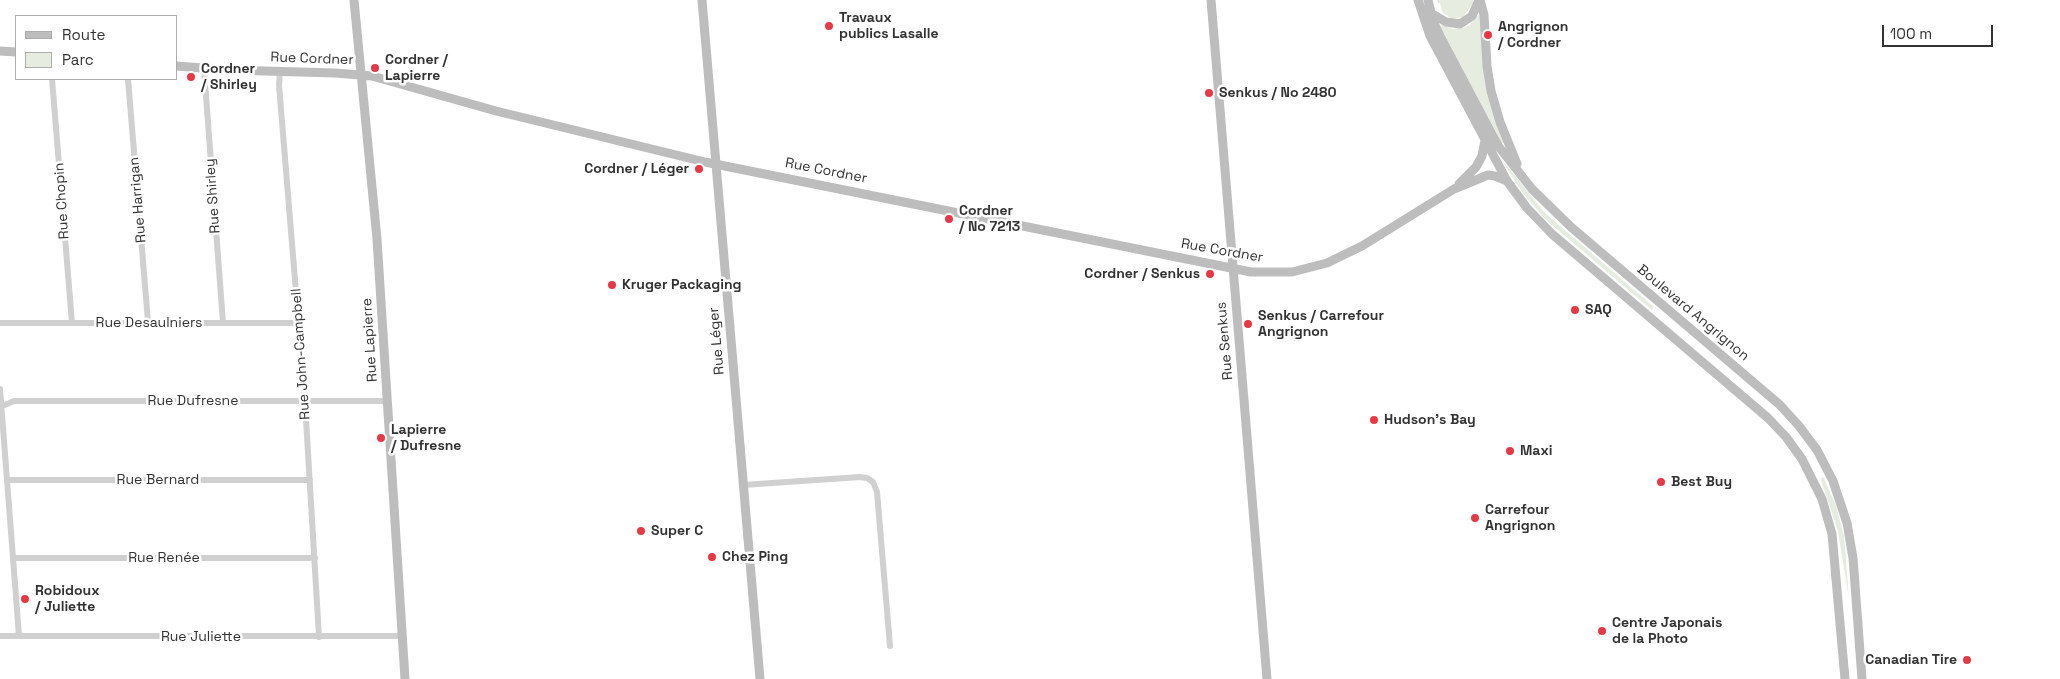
<!DOCTYPE html>
<meta charset="utf-8">
<style>
body{margin:0}
#map{position:relative;width:2060px;height:679px;overflow:hidden;background:#fff;font-family:"Space Grotesk",sans-serif}
canvas{display:block}
.legend{position:absolute;left:15px;top:15px;width:162px;height:65px;box-sizing:border-box;background:#fff;border:1px solid #adadad;margin:0;padding:6px 9px;list-style:none;font-size:15px;color:#333}
.legend li{display:flex;align-items:center;gap:10px;height:25px}
.legend b{width:25px;border:1px solid #adadad}
.scale{position:absolute;left:1882px;top:25px;width:111px;height:22px;box-sizing:border-box;border:2px solid #333;border-top:0;padding-left:6px;font-size:15px;line-height:18px;white-space:nowrap;color:#333;-webkit-text-stroke:4px #fff;paint-order:stroke}
</style>
<div id="map">
<canvas width="2060" height="679"></canvas>
<ul class="legend">
<li><b style="height:6px;background:#bdbdbd"></b>Route</li>
<li><b style="height:14px;background:#e6ecdf"></b>Parc</li>
</ul>
<div class="scale">100 m</div>
</div>
<script>
const context = document.querySelector('canvas').getContext('2d');
context.lineJoin = 'round';
function fillPath(path, color) { context.fillStyle = color; context.fill(path, 'evenodd'); }
const shape = rows => new Path2D(rows.map(r => 'M' + r).join(''));
function strokePath(path, color, width, dash) { context.strokeStyle = color; context.lineWidth = width; context.lineCap = dash ? 'butt' : 'round'; context.setLineDash(dash || []); context.stroke(path); }
function write(font, color, halo, rows, align = 'center') {
  context.font = font + ' "Space Grotesk",sans-serif'; context.lineWidth = 5; context.setLineDash([]); context.textBaseline = 'middle'; context.strokeStyle = halo; context.fillStyle = color; for (const [text, x, y, turn = 0] of rows) {
    context.save(); context.translate(x, y); context.rotate((+turn || 0) * Math.PI / 180); context.textAlign = isNaN(turn) ? turn : align; if (halo) context.strokeText(text, 0, 0); context.fillText(text, 0, 0); context.restore();
  }
}
const green = shape([
 [1437,0,1473,0,1473,4,1463,17,1452,19,1442,12,1440,3,1438,3],
 [1478,15,1481,16,1505,142,1502,143,1440,27,1442,25,1453,29,1463,28,1470,25],
 [1499,156,1545,213,1654,307,1652,310,1545,219,1522,192],
 [1824,478,1836,506,1844,536,1849,599,1838,531,1821,480,1822,477]
]);
const street = shape([
 [204,69,223,323],
 [280,72,279,85,305,402,319,637],
 [52,79,72,323],
 [128,79,148,322],
 [0,323,299,323],
 [0,389,19,636],
 [0,407,14,401,387,401],
 [7,480,310,480],
 [743,485,860,477,867,478,873,482,877,492,890,646],
 [13,558,315,558],
 [0,636,402,636]
]);
const secondary = shape([
 [354,0,377,239,405,679],
 [702,0,760,679],
 [1211,0,1267,679],
 [1418,0,1430,36,1507,181,1527,208,1552,234,1768,418,1786,437,1802,459,1822,499,1832,534,1845,679],
 [1428,0,1433,21,1440,36,1493,136,1499,147,1532,189,1571,227,1780,405,1799,426,1817,450,1833,481,1847,523,1853,558,1862,679],
 [1480,0,1484,15,1487,66,1491,91,1500,122,1517,164],
 [1431,13,1446,22,1460,24,1472,16,1479,0],
 [0,51,16,52],
 [176,66,229,70,335,73,372,76,496,111,705,162,1251,272,1292,272,1327,263,1362,246,1454,189,1488,175,1495,176,1507,181],
 [1459,184,1476,167,1482,156,1485,140]
]);
const markers = [
 [829,26,5,"#e63946"],
 [1488,35,5,"#e63946"],
 [375,68,5,"#e63946"],
 [191,77,5,"#e63946"],
 [1209,93,5,"#e63946"],
 [699,169,5,"#e63946"],
 [949,219,5,"#e63946"],
 [1210,274,5,"#e63946"],
 [612,285,5,"#e63946"],
 [1575,310,5,"#e63946"],
 [1248,324,5,"#e63946"],
 [1374,420,5,"#e63946"],
 [381,438,5,"#e63946"],
 [1510,451,5,"#e63946"],
 [1661,482,5,"#e63946"],
 [1475,518,5,"#e63946"],
 [641,531,5,"#e63946"],
 [712,557,5,"#e63946"],
 [25,599,5,"#e63946"],
 [1602,631,5,"#e63946"],
 [1967,660,5,"#e63946"]
];
const poiNames = [
 ["Travaux",839,18],
 ["publics Lasalle",839,34],
 ["Angrignon",1498,27],
 ["/ Cordner",1498,43],
 ["Cordner /",385,60],
 ["Lapierre",385,76],
 ["Cordner",201,69],
 ["/ Shirley",201,85],
 ["Senkus / No 2480",1219,93],
 ["Cordner / Léger",689,169,"right"],
 ["Cordner",959,211],
 ["/ No 7213",959,227],
 ["Cordner / Senkus",1200,274,"right"],
 ["Kruger Packaging",622,285],
 ["SAQ",1585,310],
 ["Senkus / Carrefour",1258,316],
 ["Angrignon",1258,332],
 ["Hudson's Bay",1384,420],
 ["Lapierre",391,430],
 ["/ Dufresne",391,446],
 ["Maxi",1520,451],
 ["Best Buy",1671,482],
 ["Carrefour",1485,510],
 ["Angrignon",1485,526],
 ["Super C",651,531],
 ["Chez Ping",722,557],
 ["Robidoux",35,591],
 ["/ Juliette",35,607],
 ["Centre Japonais",1612,623],
 ["de la Photo",1612,639],
 ["Canadian Tire",1957,660,"right"]
];
const streetNames = [
 ["Rue Cordner",312,59,2],
 ["Rue Cordner",826,171,11],
 ["Rue Shirley",213,196,-94],
 ["Rue Harrigan",138,200,-95],
 ["Rue Chopin",62,201,-94],
 ["Rue Cordner",1222,251,10],
 ["Boulevard Angrignon",1693,313,40],
 ["Rue Desaulniers",149,323],
 ["Rue Lapierre",370,340,-94],
 ["Rue Léger",717,341,-95],
 ["Rue Senkus",1225,341,-95],
 ["Rue John-Campbell",301,354,-94],
 ["Rue Dufresne",193,401],
 ["Rue Bernard",158,480],
 ["Rue Renée",164,558],
 ["Rue Juliette",201,637]
];
fillPath(green, '#e6ecdf');
strokePath(street, '#d0d0d0', 6);
strokePath(secondary, '#bdbdbd', 9);
for (const [x, y, r, color] of markers) { const dot = new Path2D(); dot.arc(x, y, r, 0, 2 * Math.PI); context.fillStyle = color; context.fill(dot); strokePath(dot, '#fff', 2); }
write('bold 14px', '#333', '#fff', poiNames, 'left');
write('14px', '#333', '#fff', streetNames);
</script>
